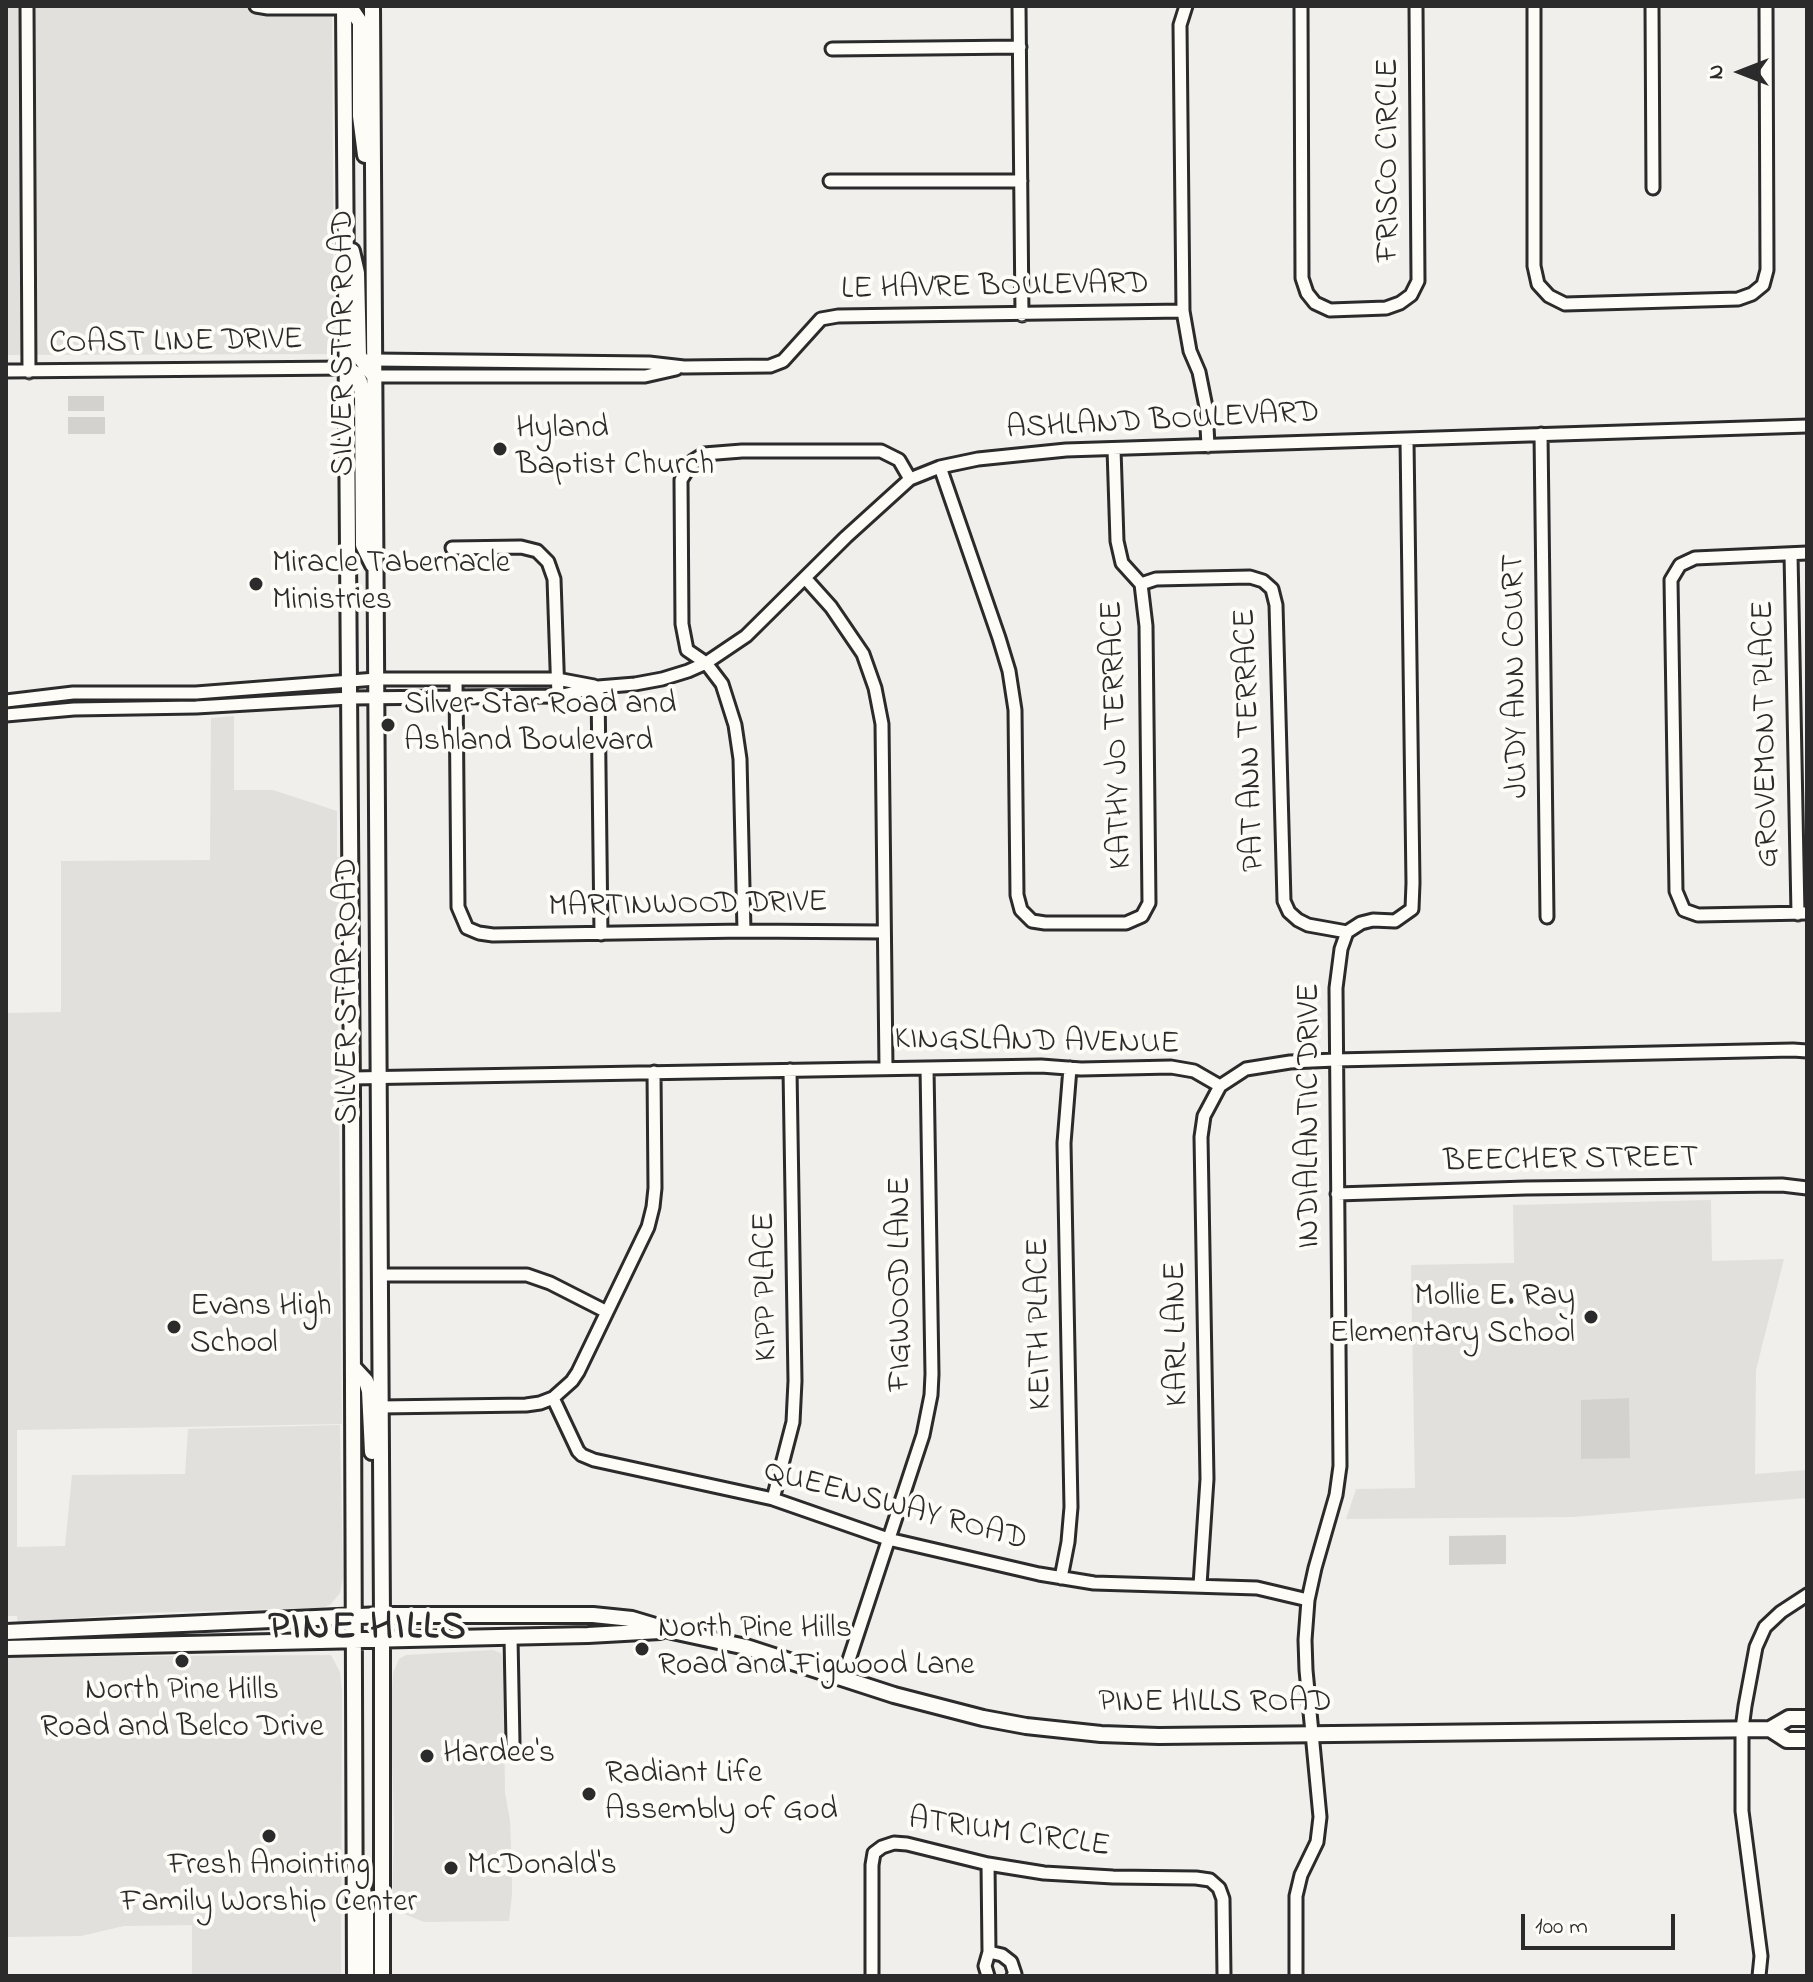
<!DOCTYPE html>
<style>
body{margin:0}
#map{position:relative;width:1813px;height:1982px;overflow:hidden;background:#f0efeb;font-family:"Indie Flower",sans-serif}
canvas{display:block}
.frame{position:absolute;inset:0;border:8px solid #2b2b2b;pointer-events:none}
.north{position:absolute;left:1701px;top:32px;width:80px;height:80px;-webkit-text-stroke:6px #fdfcf7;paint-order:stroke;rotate:270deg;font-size:22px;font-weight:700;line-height:32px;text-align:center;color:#2b2b2b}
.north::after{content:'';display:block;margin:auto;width:28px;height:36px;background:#2b2b2b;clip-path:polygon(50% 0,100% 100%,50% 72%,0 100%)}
.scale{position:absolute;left:1521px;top:1914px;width:154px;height:36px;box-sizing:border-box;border:4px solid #2b2b2b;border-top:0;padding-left:10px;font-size:24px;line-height:28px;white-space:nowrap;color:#2b2b2b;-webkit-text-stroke:6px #fdfcf7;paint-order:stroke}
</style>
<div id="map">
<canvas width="1813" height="1982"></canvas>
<div class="frame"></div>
<div class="north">N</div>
<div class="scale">100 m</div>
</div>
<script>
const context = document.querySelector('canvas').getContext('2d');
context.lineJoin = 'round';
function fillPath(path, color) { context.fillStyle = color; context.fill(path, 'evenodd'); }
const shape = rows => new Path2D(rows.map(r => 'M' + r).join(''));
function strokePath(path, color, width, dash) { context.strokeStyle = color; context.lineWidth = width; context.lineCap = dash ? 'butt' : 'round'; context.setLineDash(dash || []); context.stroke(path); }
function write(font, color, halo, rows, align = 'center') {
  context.font = font + ' "Indie Flower",sans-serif'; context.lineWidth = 8; context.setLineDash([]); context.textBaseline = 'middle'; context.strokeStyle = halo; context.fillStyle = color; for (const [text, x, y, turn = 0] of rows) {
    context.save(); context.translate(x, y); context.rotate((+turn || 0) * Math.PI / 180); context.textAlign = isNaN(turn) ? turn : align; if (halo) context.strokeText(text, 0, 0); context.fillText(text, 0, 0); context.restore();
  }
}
const built = shape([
 [6,6,332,6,334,354,6,355],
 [234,716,234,790,273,790,337,811,337,857,342,857,343,1008,338,1009,342,1424,17,1430,17,1547,65,1546,72,1475,185,1474,188,1429,340,1425,343,1577,340,1593,331,1604,323,1608,139,1613,18,1623,17,1616,6,1616,6,1013,61,1012,61,861,210,860,211,718],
 [1711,1200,1712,1261,1784,1259,1756,1370,1755,1474,1807,1470,1807,1498,1573,1517,1346,1519,1356,1489,1415,1488,1411,1265,1514,1263,1513,1205],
 [493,1650,501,1653,503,1661,505,1792,510,1821,512,1870,512,1895,509,1921,424,1922,392,1909,394,1827,391,1716,393,1673,399,1659,406,1655],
 [331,1655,340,1672,342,1692,341,1976,192,1976,192,1925,124,1926,81,1936,6,1937,6,1657]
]);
const green = shape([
 [68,396,104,396,104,411,68,411],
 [68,417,105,417,105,434,68,434],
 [1629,1398,1630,1458,1581,1459,1581,1400],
 [1506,1535,1506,1564,1449,1565,1449,1536]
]);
const minor = shape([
 [27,6,29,372],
 [256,6,268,8,344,8],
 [1019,6,1022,315],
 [1186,6,1180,25,1183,311,1190,351,1199,372,1206,407,1208,446],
 [1301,6,1302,278,1307,293,1315,303,1330,310,1386,308,1400,303,1411,295,1418,281,1416,6],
 [1534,6,1534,266,1538,284,1549,296,1565,304,1738,299,1752,294,1763,285,1767,270,1766,6],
 [1652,6,1653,188],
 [832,49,1020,47],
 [830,181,1021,181],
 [374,360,649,363,684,367,770,366,783,361,821,319,838,316,1183,311],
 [6,371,347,368],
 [374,376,645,376,676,369],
 [1541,434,1547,917],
 [940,467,999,638,1009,671,1015,710,1017,895,1021,910,1032,921,1045,923,1126,923,1142,916,1149,903,1146,626,1141,584,1122,563,1117,541,1114,449],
 [452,548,521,547,537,551,548,562,554,579,558,696],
 [1807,553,1695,558,1680,565,1671,580,1676,891,1684,910,1698,915,1807,913],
 [1791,554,1798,914],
 [805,578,831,607,863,654,875,688,882,724,886,1068],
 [1141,584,1156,579,1250,577,1263,581,1272,589,1276,605,1284,901,1289,912,1298,920,1308,925,1347,932],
 [456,679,458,907,467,928,479,933,493,935,744,931,884,932],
 [598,687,601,934],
 [6,701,73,693,196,693,376,679,557,679,594,686],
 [6,715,74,709,196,707,350,698,558,696,598,687,635,684,662,679,688,671,706,663,746,636,846,537,910,479,940,467,978,459,1066,450,1807,426],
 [744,931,740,759,735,725,722,684,706,663,687,650,682,624,681,480,693,461,704,454,742,451,881,451,899,460,910,479],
 [352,1078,1041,1066,1081,1069,1171,1067,1194,1071,1220,1086],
 [1337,1194,1526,1188,1782,1185,1807,1188],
 [379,1275,527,1275,550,1283,607,1312],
 [553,1398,578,1451,582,1455,594,1460,773,1499,888,1539,1039,1574,1094,1583,1257,1588,1308,1600],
 [380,1407,526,1405,540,1403,553,1398,572,1381,578,1372,648,1227,653,1207,655,1188,654,1072],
 [773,1499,793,1422,795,1381,790,1070],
 [1061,1578,1068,1542,1071,1507,1064,1143,1070,1068],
 [1200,1585,1207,1479,1201,1137,1204,1116,1220,1086,1246,1069,1290,1062,1335,1060,1793,1050,1807,1051],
 [511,1637,513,1743],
 [843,1678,923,1435,931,1395,932,1374,927,1068],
 [988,1864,989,1952,985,1966,988,1976],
 [989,1952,1002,1955,1011,1962,1015,1974,1013,1976],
 [872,1976,872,1865,874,1853,882,1847,894,1843,907,1844,988,1864,1044,1873,1113,1877,1196,1878,1210,1880,1219,1888,1223,1899,1224,1976],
 [1296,1976,1296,1896,1301,1875,1317,1842,1320,1817,1306,1670,1305,1640,1308,1600,1315,1568,1336,1495,1340,1466,1336,988,1341,949,1347,932,1361,923,1373,920,1395,921,1412,909,1413,883,1407,440],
 [1759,1976,1761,1956,1742,1811,1742,1729,1745,1706,1756,1647,1765,1627,1781,1612,1807,1595]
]);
const major = shape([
 [344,6,352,1094,355,1976],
 [372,6,382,1615,382,1976],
 [344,8,354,13,360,22,360,116,365,155],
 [352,251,357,273,359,356,374,376],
 [347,368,356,374,360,382,362,395,363,545,373,565],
 [354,1368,366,1381,369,1391,372,1452],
 [6,1632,382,1615,593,1615,632,1619,672,1631,746,1647,894,1695,983,1718,1026,1726,1101,1734,1159,1736,1770,1729,1789,1718,1807,1718],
 [6,1648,588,1635,660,1631],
 [1770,1729,1787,1740,1807,1740],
 [362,1882,366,1907,366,1976]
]);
const markers = [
 [500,449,8,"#2b2b2b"],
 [256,584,8,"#2b2b2b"],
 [388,725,8,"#2b2b2b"],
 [1591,1317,8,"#2b2b2b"],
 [174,1327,8,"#2b2b2b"],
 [642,1649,8,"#2b2b2b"],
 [182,1661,8,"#2b2b2b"],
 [427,1756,8,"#2b2b2b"],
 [589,1794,8,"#2b2b2b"],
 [269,1836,8,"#2b2b2b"],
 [451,1868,8,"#2b2b2b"]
];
const streetNames = [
 ["FRISCO CIRCLE",1391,160,-90],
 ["LE HAVRE BOULEVARD",995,289,-1],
 ["SILVER STAR ROAD",346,343,-90],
 ["COAST LINE DRIVE",176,344,-1],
 ["ASHLAND BOULEVARD",1163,423,-3],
 ["JUDY ANN COURT",1518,676,-91],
 ["GROVEMONT PLACE",1768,734,-91],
 ["KATHY JO TERRACE",1119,735,-92],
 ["PAT ANN TERRACE",1252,740,-92],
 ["MARTINWOOD DRIVE",688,907,-1],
 ["SILVER STAR ROAD",350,991,-90],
 ["KINGSLAND AVENUE",1037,1044,1],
 ["INDIALANTIC DRIVE",1312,1116,-90],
 ["BEECHER STREET",1571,1162,-1],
 ["FIGWOOD LANE",903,1284,-90],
 ["KIPP PLACE",768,1287,-91],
 ["KEITH PLACE",1042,1324,-91],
 ["KARL LANE",1179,1334,-91],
 ["QUEENSWAY ROAD",895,1508,15],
 ["PINE HILLS ROAD",1215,1705],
 ["ATRIUM CIRCLE",1009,1835,8]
];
const poiNames = [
 ["Hyland",516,431],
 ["Baptist Church",516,468],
 ["Miracle Tabernacle",272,566],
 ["Ministries",272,603],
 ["Silver Star Road and",404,707],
 ["Ashland Boulevard",404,744],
 ["Mollie E. Ray",1575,1299,"right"],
 ["Elementary School",1575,1336,"right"],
 ["Evans High",190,1309],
 ["School",190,1346],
 ["North Pine Hills",658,1631],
 ["Road and Figwood Lane",658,1668],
 ["North Pine Hills",182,1693,"center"],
 ["Road and Belco Drive",182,1730,"center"],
 ["Hardee's",443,1756],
 ["Radiant Life",605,1776],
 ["Assembly of God",605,1813],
 ["Fresh Anointing",269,1868,"center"],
 ["Family Worship Center",269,1905,"center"],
 ["McDonald's",467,1868]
];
const districtNames = [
 ["PINE HILLS",368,1630]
];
fillPath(built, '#e1e0dc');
fillPath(green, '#d3d2cf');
strokePath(minor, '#2b2b2b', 17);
strokePath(major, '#2b2b2b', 20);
strokePath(minor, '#fdfcf7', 11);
strokePath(major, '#fdfcf7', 14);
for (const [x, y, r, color] of markers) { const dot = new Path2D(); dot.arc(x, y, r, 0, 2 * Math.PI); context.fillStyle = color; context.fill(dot); strokePath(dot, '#fdfcf7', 3); }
write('32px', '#2b2b2b', '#fdfcf7', streetNames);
write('32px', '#2b2b2b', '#fdfcf7', poiNames, 'left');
context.letterSpacing = '2px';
write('bold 40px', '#2b2b2b', '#fdfcf7', districtNames);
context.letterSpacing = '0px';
</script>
